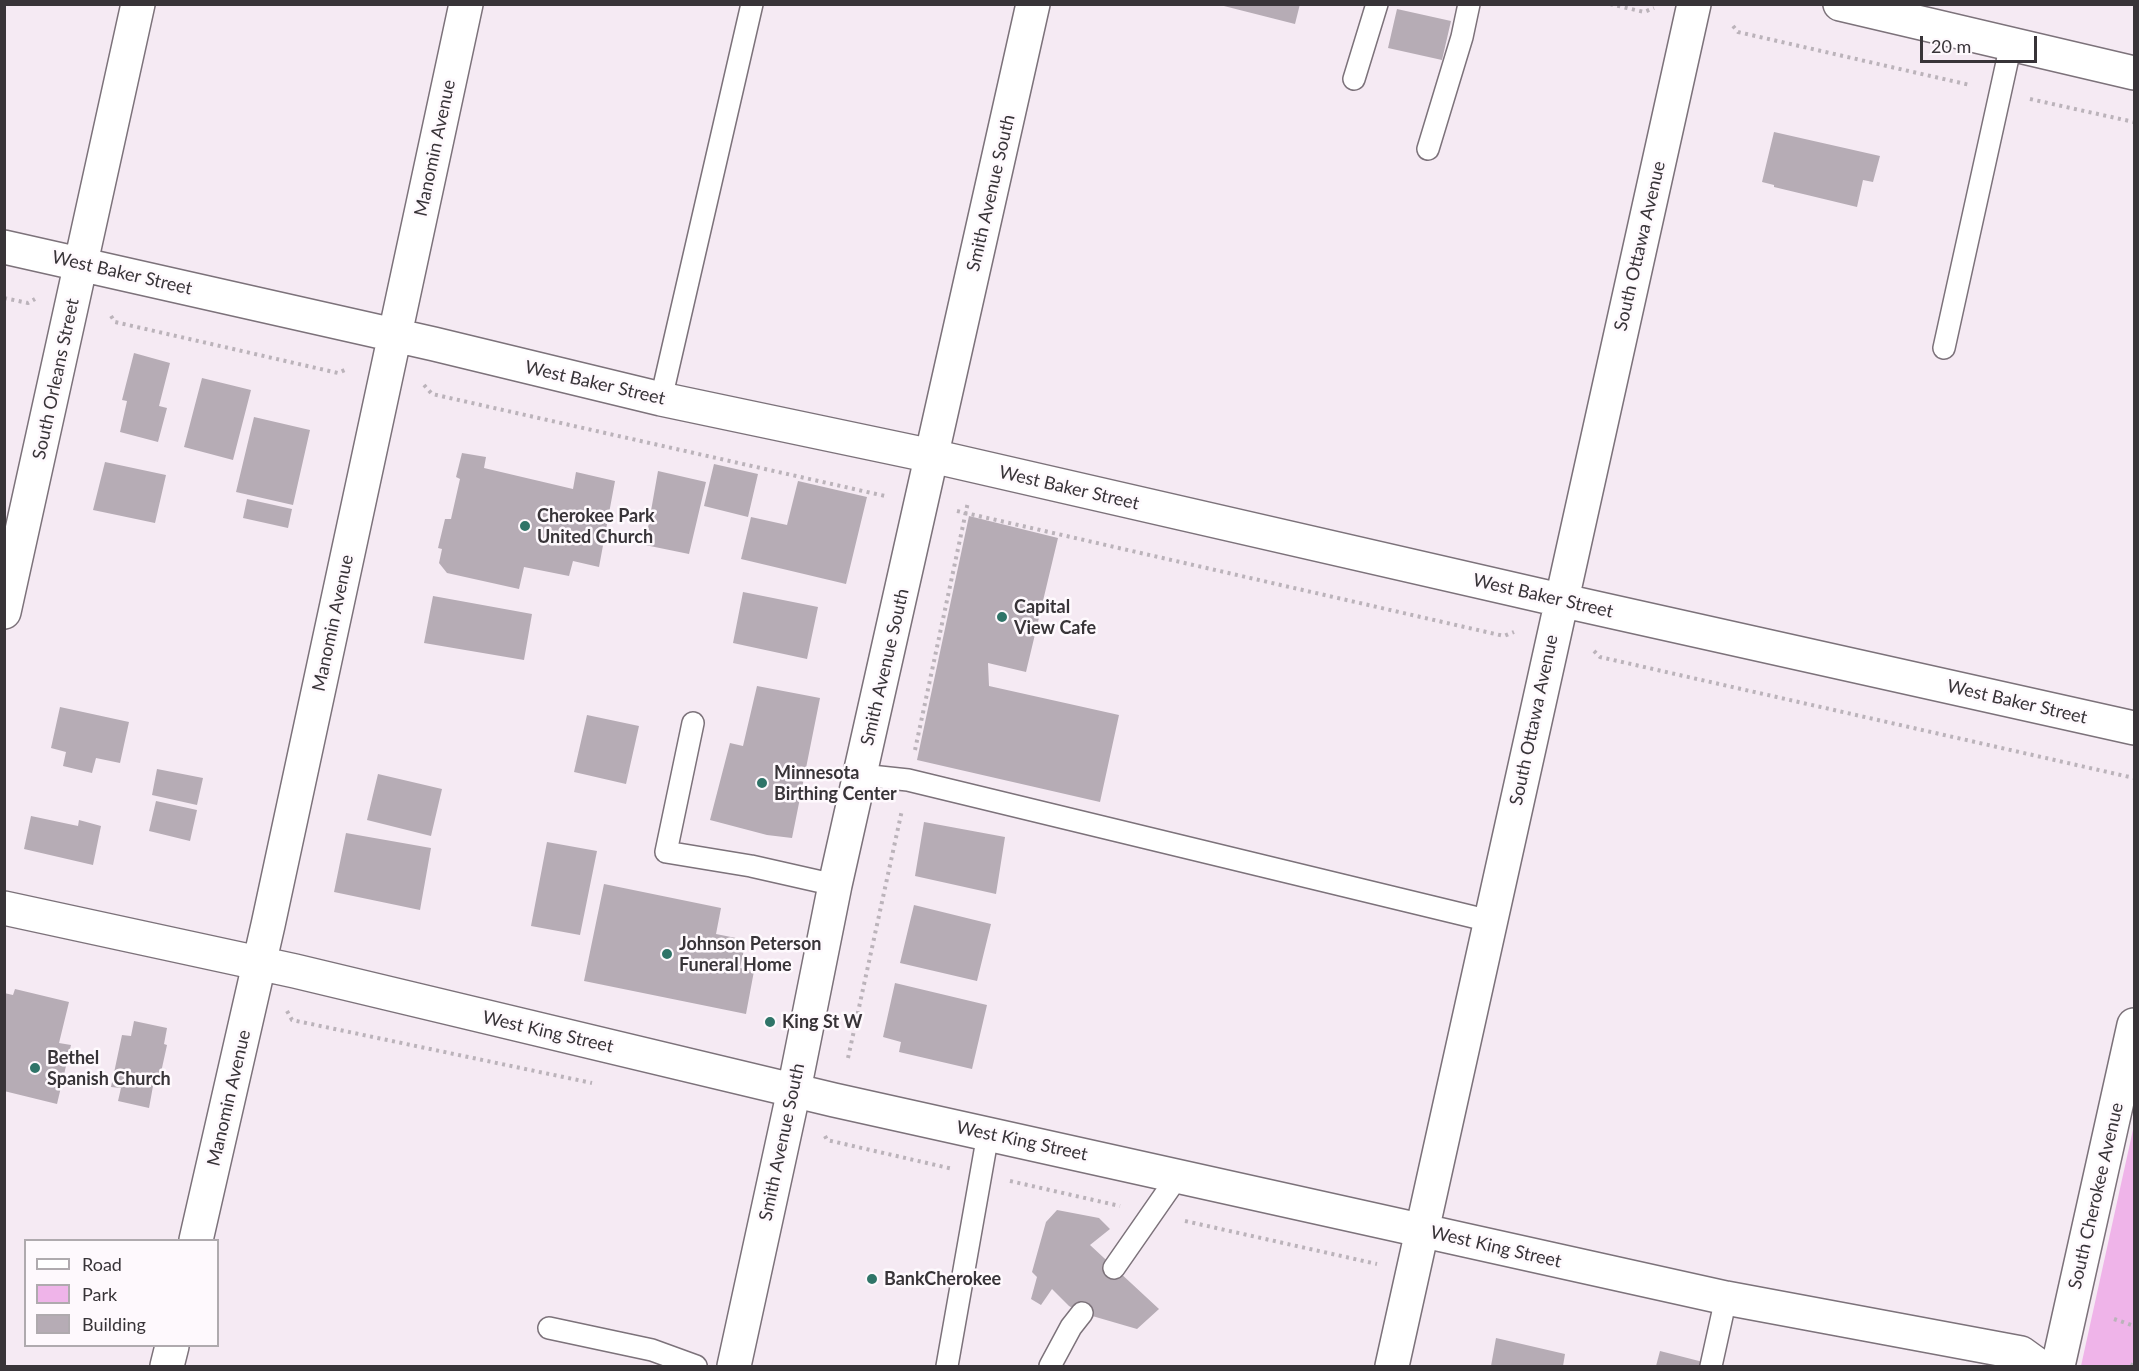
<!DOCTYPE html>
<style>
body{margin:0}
#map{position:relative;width:2139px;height:1371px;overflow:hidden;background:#f5eaf3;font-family:Lato,sans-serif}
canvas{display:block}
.frame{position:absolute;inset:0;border:6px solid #383438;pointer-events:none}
.legend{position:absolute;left:24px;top:1239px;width:195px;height:108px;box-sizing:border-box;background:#fef9fd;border:2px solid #afaaae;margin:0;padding:8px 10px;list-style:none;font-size:18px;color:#383438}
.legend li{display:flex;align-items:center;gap:12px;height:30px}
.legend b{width:30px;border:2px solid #afaaae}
.scale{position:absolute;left:1920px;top:36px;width:117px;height:27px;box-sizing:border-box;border:3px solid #383438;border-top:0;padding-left:8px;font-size:18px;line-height:21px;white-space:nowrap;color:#383438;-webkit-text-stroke:4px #fef9fd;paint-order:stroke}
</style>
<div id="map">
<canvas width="2139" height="1371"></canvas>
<div class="frame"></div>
<ul class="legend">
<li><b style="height:8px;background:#fff"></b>Road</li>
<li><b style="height:16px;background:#efb4e9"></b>Park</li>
<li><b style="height:16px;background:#b6acb5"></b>Building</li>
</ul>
<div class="scale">20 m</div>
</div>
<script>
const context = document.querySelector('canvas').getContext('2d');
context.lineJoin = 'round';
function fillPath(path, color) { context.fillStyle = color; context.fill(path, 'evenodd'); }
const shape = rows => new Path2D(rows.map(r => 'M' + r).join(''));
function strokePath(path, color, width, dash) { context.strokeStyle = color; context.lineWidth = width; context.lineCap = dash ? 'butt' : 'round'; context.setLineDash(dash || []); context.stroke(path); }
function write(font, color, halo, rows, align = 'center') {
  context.font = font + ' Lato,sans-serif'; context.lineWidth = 5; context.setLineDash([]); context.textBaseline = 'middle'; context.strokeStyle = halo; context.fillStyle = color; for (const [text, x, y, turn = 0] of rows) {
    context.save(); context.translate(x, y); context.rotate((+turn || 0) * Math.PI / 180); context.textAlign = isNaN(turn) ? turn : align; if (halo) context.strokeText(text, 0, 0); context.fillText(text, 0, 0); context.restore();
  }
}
const green = shape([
 [2134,1125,2134,1366,2081,1366]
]);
const building = shape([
 [1216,4,1300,4,1295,24],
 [1397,9,1451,21,1442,60,1388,48],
 [1774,132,1880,156,1873,182,1863,180,1857,207,1774,187,1774,185,1762,182],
 [134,353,170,363,159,406,167,408,158,442,120,432,127,401,122,400],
 [202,378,251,390,233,460,184,447],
 [254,417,310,430,293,505,236,492],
 [462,453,486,457,484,468,573,489,576,472,615,481,599,567,573,561,569,576,524,567,519,589,447,573,439,563,442,549,438,548,445,519,451,519,460,479,456,477],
 [105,462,166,475,155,523,93,510],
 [714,464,758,474,748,517,704,506],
 [658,471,706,482,689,554,645,545],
 [798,481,867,497,846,584,741,559,751,517,787,525],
 [247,499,292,509,288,528,243,518],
 [969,516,1058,538,1026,672,988,663,989,686,1119,715,1100,802,917,760],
 [743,592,818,607,807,659,733,643],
 [433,596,532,614,524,660,424,643],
 [757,686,820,698,792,838,767,835,710,820,730,743,743,746],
 [60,707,129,722,120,763,96,758,92,773,63,766,66,752,51,748],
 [587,715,639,726,626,784,574,772],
 [157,769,203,778,197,805,152,795],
 [378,774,442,789,431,836,367,820],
 [156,801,197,810,190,841,149,831],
 [31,816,78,826,79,820,101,826,93,865,24,849],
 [924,822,1005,837,996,894,915,876],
 [346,833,431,848,420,910,334,892],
 [547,842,597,851,580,935,531,926],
 [604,884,721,908,716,934,746,940,740,968,754,971,746,1014,584,981],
 [914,905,991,924,977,981,900,963],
 [895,983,987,1005,972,1069,899,1052,901,1042,883,1037],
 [15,989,69,1002,59,1043,71,1045,57,1104,4,1091,4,993,13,995],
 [134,1021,167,1028,164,1044,167,1045,160,1077,155,1075,149,1108,118,1101,121,1088,111,1087,122,1035,131,1036],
 [1057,1210,1099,1218,1110,1229,1090,1245,1159,1309,1137,1329,1082,1313,1069,1306,1052,1289,1041,1305,1031,1299,1037,1277,1032,1272,1046,1222],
 [1496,1338,1565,1354,1563,1366,1491,1366],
 [1660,1351,1703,1362,1702,1366,1656,1366]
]);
const path = shape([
 [1610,4,1644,12,1654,8],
 [1733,26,1738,32,1970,85],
 [2030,99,2134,122],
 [4,298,28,303,35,299],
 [111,316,115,322,338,373,347,369],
 [424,385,432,394,885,496],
 [957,511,1504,636,1514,632],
 [1594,651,1600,657,2134,778],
 [915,750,968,502],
 [287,1011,292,1020,592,1083],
 [848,1058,902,810],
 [825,1136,827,1140,953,1169],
 [1010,1181,1120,1206],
 [1185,1221,1377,1264],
 [2114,1319,2134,1326],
 [2132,1366,2134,1361]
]);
const lane = shape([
 [1354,79,1377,4],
 [1428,149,1462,37,1469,4],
 [1944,348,2011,44],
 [661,399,752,4],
 [693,723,666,852,751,866,835,885],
 [861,775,908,780,1490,921],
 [1114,1268,1178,1176],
 [549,1328,652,1350,696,1366],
 [947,1366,988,1134],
 [1050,1366,1071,1327,1082,1313],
 [1711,1366,1726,1298]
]);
const street = shape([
 [1840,4,2134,73],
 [4,247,434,344,661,399,932,456,1560,600,2134,728],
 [4,612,138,4],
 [4,908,295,971,834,1100,1726,1298,2021,1353,2039,1366],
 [196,1240,268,925,466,4],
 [167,1366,172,1346],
 [1392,1366,1694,4],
 [2058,1366,2134,1025]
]);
const secondary = shape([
 [734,1366,794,1090,835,885,1033,4]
]);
const markers = [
 [525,526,6,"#2f7468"],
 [1002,617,6,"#2f7468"],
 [762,783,6,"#2f7468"],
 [667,954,6,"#2f7468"],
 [770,1022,6,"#2f7468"],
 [35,1068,6,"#2f7468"],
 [872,1279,6,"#2f7468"]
];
const streetNames = [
 ["Manomin Avenue",435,148,-78],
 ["Smith Avenue South",991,193,-77],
 ["South Ottawa Avenue",1640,246,-77],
 ["West Baker Street",122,273,13],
 ["South Orleans Street",56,379,-78],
 ["West Baker Street",595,383,13],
 ["West Baker Street",1069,488,13],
 ["West Baker Street",1543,596,13],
 ["Manomin Avenue",333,623,-78],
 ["Smith Avenue South",885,667,-77],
 ["West Baker Street",2017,702,13],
 ["South Ottawa Avenue",1534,720,-78],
 ["West King Street",548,1032,13],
 ["Manomin Avenue",229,1098,-77],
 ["West King Street",1022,1141,12],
 ["Smith Avenue South",782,1142,-78],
 ["South Cherokee Avenue",2096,1196,-77],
 ["West King Street",1496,1247,13]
];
const poiNames = [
 ["Cherokee Park",537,516],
 ["United Church",537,537],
 ["Capital",1014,607],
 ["View Cafe",1014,628],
 ["Minnesota",774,773],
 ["Birthing Center",774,794],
 ["Johnson Peterson",679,944],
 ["Funeral Home",679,965],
 ["King St W",782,1022],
 ["Bethel",47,1058],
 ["Spanish Church",47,1079],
 ["BankCherokee",884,1279]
];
fillPath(green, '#efb4e9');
fillPath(building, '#b6acb5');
strokePath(lane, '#7c727a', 24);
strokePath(street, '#7c727a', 36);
strokePath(secondary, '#7c727a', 36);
strokePath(path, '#bbb3ba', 4, [3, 4.5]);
strokePath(lane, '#fff', 21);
strokePath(street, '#fff', 33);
strokePath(secondary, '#fff', 33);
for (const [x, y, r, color] of markers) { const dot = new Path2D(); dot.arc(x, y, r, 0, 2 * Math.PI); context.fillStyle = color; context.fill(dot); strokePath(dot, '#fef9fd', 2); }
write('18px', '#383438', '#fef9fd', streetNames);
write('bold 18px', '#383438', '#fef9fd', poiNames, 'left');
</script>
